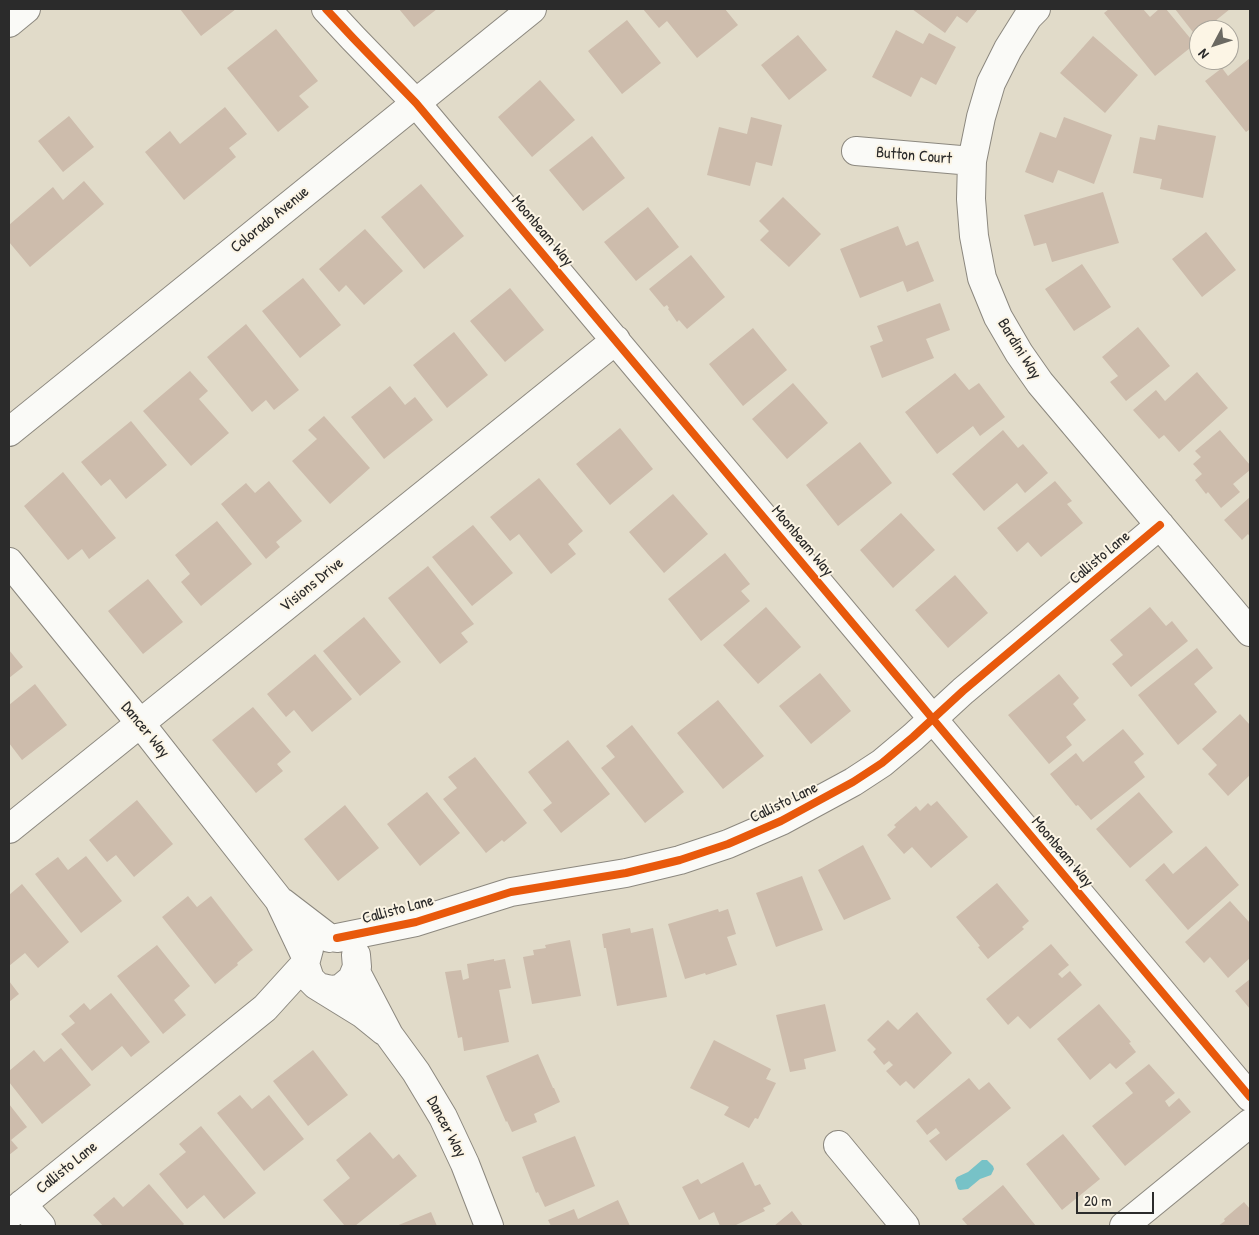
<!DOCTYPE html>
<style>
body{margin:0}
#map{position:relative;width:1259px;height:1235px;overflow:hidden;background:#e1dbc9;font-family:"Patrick Hand",sans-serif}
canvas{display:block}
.frame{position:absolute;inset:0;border:10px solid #2b2b2b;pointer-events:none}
.north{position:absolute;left:1189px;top:20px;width:50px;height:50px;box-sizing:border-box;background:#fcf5e5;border:1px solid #a8a49b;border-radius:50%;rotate:230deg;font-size:14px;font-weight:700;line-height:20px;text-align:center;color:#2b2b2b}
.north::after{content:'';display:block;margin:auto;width:18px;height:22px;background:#6b6962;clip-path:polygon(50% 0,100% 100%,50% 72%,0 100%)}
.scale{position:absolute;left:1076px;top:1192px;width:78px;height:22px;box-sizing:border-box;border:2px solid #2b2b2b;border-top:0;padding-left:6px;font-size:15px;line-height:18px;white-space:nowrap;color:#2b2b2b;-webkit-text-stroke:4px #fcf5e5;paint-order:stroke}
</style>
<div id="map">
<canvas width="1259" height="1235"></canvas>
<div class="frame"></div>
<div class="north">N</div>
<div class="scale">20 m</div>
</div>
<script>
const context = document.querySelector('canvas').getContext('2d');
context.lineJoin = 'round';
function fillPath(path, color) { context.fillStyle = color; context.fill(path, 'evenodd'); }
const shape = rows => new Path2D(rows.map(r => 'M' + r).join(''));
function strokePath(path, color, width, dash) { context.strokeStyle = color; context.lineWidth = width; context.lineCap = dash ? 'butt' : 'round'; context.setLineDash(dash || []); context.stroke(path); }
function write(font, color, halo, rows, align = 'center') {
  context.font = font + ' "Patrick Hand",sans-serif'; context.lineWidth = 4; context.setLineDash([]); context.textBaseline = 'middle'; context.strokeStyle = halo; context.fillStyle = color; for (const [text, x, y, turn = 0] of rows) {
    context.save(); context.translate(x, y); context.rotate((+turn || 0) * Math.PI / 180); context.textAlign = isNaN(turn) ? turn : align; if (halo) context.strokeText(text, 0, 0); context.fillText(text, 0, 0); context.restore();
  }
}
const water = shape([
 [982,1160,987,1160,993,1166,994,1169,991,1175,980,1179,968,1189,960,1190,958,1189,955,1180,957,1177,968,1172]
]);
const building = shape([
 [180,9,236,9,201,36],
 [399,9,437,9,414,27],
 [643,9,725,9,738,25,697,58,667,21,659,28],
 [912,9,978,9,967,23,957,16,945,33],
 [1109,9,1143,9,1150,17,1159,9,1166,9,1195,44,1155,76,1104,13],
 [1175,9,1230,9,1204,30,1199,30,1199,34,1196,36],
 [627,20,661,63,622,94,588,51],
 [276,29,318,81,299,96,309,107,278,132,227,68],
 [896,30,923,44,929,33,956,47,936,85,921,77,911,97,872,77],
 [798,35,827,70,789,100,761,65],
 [1093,36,1138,75,1105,113,1060,73],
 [1250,58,1250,129,1246,132,1205,81,1222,68,1228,76],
 [540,80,575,120,532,157,498,117],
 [225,107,247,134,229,148,236,157,184,200,145,152,170,131,180,144],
 [69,116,94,147,63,172,38,141],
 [751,117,782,125,772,166,756,162,750,186,707,175,719,127,747,134],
 [1064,117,1112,135,1094,184,1058,170,1053,183,1025,172,1040,132,1056,138],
 [1158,125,1216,136,1203,198,1160,189,1162,179,1133,173,1140,137,1155,140],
 [592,136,625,178,583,211,549,170],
 [84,181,104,204,30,267,9,242,9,225,53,187,63,200],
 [421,184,464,236,424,269,381,217],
 [1103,192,1119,243,1052,262,1046,243,1034,246,1024,215],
 [783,197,821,234,789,267,760,240,769,231,759,221],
 [648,207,679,247,636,281,604,242],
 [898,226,906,246,918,241,934,281,907,292,903,281,860,298,840,249],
 [365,229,403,271,364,305,346,285,339,292,319,269],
 [1206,232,1236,270,1202,297,1172,259],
 [691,255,725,297,687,329,679,320,677,322,668,309,669,308,667,305,664,307,649,289],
 [1082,264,1111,307,1074,331,1045,289],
 [303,278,341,325,300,358,262,311],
 [510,288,544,330,505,362,470,321],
 [940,303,950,330,926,339,934,358,882,378,870,346,883,341,877,326],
 [246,324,299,390,274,410,266,400,252,412,207,357],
 [1138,327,1170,366,1126,401,1110,382,1118,376,1102,357],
 [753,328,787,370,743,406,709,364],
 [454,332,488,375,447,408,413,365],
 [190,371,208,391,199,399,229,433,191,466,143,411],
 [1197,372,1228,408,1179,452,1164,435,1159,439,1133,410,1156,390,1165,401],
 [955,373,969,390,979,383,1005,417,980,436,973,426,937,454,905,412],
 [793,383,828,423,787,459,752,419],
 [390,386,405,405,415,397,433,420,384,459,351,417],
 [324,416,370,468,330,504,292,461,317,439,308,430],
 [131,421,167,465,126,499,110,479,101,486,81,462],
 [620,428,653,469,610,505,576,464],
 [1003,430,1018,448,1023,444,1048,473,1025,493,1017,483,984,511,952,474],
 [1220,430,1250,465,1250,470,1233,484,1240,492,1221,508,1208,492,1206,494,1195,480,1202,474,1193,464,1201,457,1195,451],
 [860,442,892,483,838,526,806,485],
 [63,472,116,538,89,559,82,549,68,560,24,506],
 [539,478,583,531,568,544,576,554,551,574,519,534,510,541,490,517],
 [269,481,302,521,276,542,280,547,266,559,221,504,246,483,255,493],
 [1055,481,1072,501,1067,504,1083,523,1041,557,1028,542,1017,552,997,528],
 [673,494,708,534,664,573,629,532],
 [1250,497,1250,537,1248,534,1242,540,1224,520],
 [901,513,935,550,893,588,860,550],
 [217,521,252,564,201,606,181,582,190,574,175,555],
 [473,525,513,573,472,606,432,557],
 [725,553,750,584,741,591,750,601,701,641,668,599],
 [428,566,474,624,461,633,468,642,440,664,388,598],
 [955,575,988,613,948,648,915,610],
 [148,579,183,622,143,654,108,611],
 [766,607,801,647,758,684,723,645],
 [1150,607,1166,626,1172,621,1188,641,1131,687,1112,664,1123,655,1110,640],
 [364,617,401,662,360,696,323,651],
 [1197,648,1213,668,1194,684,1217,712,1178,745,1138,695],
 [9,650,23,667,9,678],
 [315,654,352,699,312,732,294,710,286,717,267,694],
 [820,673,851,711,811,744,779,706],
 [1059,674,1079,698,1073,704,1086,720,1066,737,1072,745,1049,764,1008,715],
 [35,684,67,725,22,760,9,743,9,705],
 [718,700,764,756,723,789,677,733],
 [253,707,291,752,277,764,283,771,256,793,212,740],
 [1240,714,1250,725,1250,775,1228,796,1208,774,1217,765,1202,749],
 [632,725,684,792,645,823,601,768,615,757,606,746],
 [1123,729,1144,754,1134,762,1145,777,1091,820,1078,805,1076,806,1050,774,1076,753,1083,762],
 [568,740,610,794,561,833,543,810,552,803,528,772],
 [475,757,527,823,504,842,502,840,486,853,443,799,457,788,448,777],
 [427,792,460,833,420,866,387,824],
 [1139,792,1173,832,1130,868,1096,829],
 [137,800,173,844,134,877,116,855,107,862,89,840],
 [937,801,968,837,931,868,912,847,904,854,887,835,896,827,894,825,916,806,920,811,928,803,931,806],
 [345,805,379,848,338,881,304,839],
 [863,845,891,899,844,920,818,870],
 [1206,846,1239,885,1188,930,1145,880,1164,863,1173,874],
 [86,856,122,901,81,933,35,874,58,857,68,870],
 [802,876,823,930,776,947,756,893],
 [997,883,1029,921,1022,927,1024,929,988,959,978,947,980,946,956,917],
 [22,884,69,942,38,968,25,953,9,966,9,895],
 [188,896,197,907,211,896,253,950,237,963,238,965,215,984,162,917],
 [1230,901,1250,923,1250,958,1228,978,1210,957,1204,963,1185,942],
 [718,909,719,912,728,909,736,934,727,937,737,965,706,975,705,973,685,979,668,924],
 [630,928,631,933,653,928,667,997,617,1006,606,948,604,948,602,934],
 [570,940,581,996,532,1004,523,957,534,955,533,950,546,948,545,945],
 [1051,944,1069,965,1058,974,1062,978,1070,971,1082,985,1030,1029,1018,1016,1008,1025,986,999],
 [157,945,190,986,174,1000,186,1015,163,1034,117,976],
 [494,959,494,961,505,959,511,988,499,990,509,1042,464,1051,462,1037,458,1038,445,972,461,970,463,980,469,978,467,964],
 [1250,979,1250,1009,1235,991],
 [9,981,19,994,9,1002],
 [111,993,150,1042,131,1057,122,1046,92,1071,61,1034,75,1023,69,1016,84,1003,90,1010],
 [825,1004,836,1051,804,1059,806,1069,790,1072,776,1015],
 [1099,1004,1131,1042,1129,1043,1136,1052,1116,1069,1110,1063,1090,1080,1057,1039],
 [917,1012,952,1053,914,1089,906,1081,900,1086,886,1071,893,1065,889,1061,884,1065,873,1052,876,1049,867,1040,888,1020,898,1030],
 [714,1040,771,1069,766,1079,776,1083,758,1119,755,1118,749,1128,724,1115,729,1107,690,1088],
 [61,1048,91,1085,42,1124,9,1082,9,1071,34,1050,44,1062],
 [313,1050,348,1095,308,1126,273,1081],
 [538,1054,553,1088,554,1088,560,1102,534,1114,537,1122,512,1132,507,1121,506,1122,486,1076],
 [1149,1064,1175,1093,1165,1101,1169,1107,1179,1098,1191,1112,1125,1166,1092,1126,1133,1093,1125,1083],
 [969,1078,979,1090,989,1082,1011,1108,946,1161,929,1141,940,1133,936,1128,927,1135,916,1121],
 [240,1095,252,1109,269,1095,304,1139,264,1171,217,1113],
 [9,1104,27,1127,11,1140,18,1148,9,1155],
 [201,1126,256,1193,224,1219,204,1195,187,1209,159,1174,186,1152,179,1144],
 [370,1132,393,1159,399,1154,417,1176,355,1226,345,1226,323,1200,350,1178,336,1160],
 [1063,1134,1100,1179,1062,1210,1026,1164],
 [575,1136,595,1186,545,1207,538,1192,536,1193,522,1157],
 [743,1162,755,1186,760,1184,771,1204,763,1208,765,1211,734,1226,720,1226,714,1212,699,1220,682,1187,698,1179,701,1184],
 [149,1184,184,1224,182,1226,103,1226,93,1215,114,1197,123,1207],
 [1003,1185,1036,1226,968,1226,962,1219],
 [618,1200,630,1226,551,1226,548,1220,574,1209,578,1219],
 [1244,1202,1250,1209,1250,1226,1218,1226,1225,1221,1224,1219],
 [792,1211,803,1226,774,1226],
 [431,1212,437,1226,396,1226]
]);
const minor = shape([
 [326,9,353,38,416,103,1250,1097],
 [1036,9,1028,17,1008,49,991,83,981,117,972,161,971,199,974,236,982,278,998,317,1019,353,1040,383,1250,632],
 [9,23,26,9],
 [856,151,972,161],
 [9,432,532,9],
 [9,562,140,723,279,900,306,957],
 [9,829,616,340],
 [282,902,329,938],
 [337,938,416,922,511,892,626,873,680,860,728,844,781,821,853,782,882,763,913,737,963,691,1160,525],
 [309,949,305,964,310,979,316,985,363,1014,384,1031],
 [356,972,389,1035,416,1072,443,1117,465,1164,489,1226],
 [323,988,331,990,340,989,352,979,357,967,356,955],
 [838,1145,905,1226],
 [22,1204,41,1226],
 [9,1215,265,1008,305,964],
 [1124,1226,1250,1123]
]);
const cycleway = shape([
 [326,9,353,38,416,103,1250,1097],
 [337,938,416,922,511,892,626,873,680,860,728,844,781,821,853,782,882,763,913,737,963,691,1160,525]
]);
const streetNames = [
 ["Button Court",914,156,5],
 ["Colorado Avenue",270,220,-39],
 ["Moonbeam Way",542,231,50],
 ["Bardini Way",1019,349,58],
 ["Moonbeam Way",802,541,50],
 ["Callisto Lane",1100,558,-40],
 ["Visions Drive",312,585,-39],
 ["Dancer Way",145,730,51],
 ["Callisto Lane",784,803,-26],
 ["Moonbeam Way",1062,852,50],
 ["Callisto Lane",398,910,-15],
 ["Dancer Way",446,1127,62],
 ["Callisto Lane",67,1168,-39]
];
fillPath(water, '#77c2c7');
fillPath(building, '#cdbcac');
strokePath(minor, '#8c887f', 30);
strokePath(minor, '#fafaf7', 28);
strokePath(cycleway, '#e8590c', 8);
write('16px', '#2b2b2b', '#fcf5e5', streetNames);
</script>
